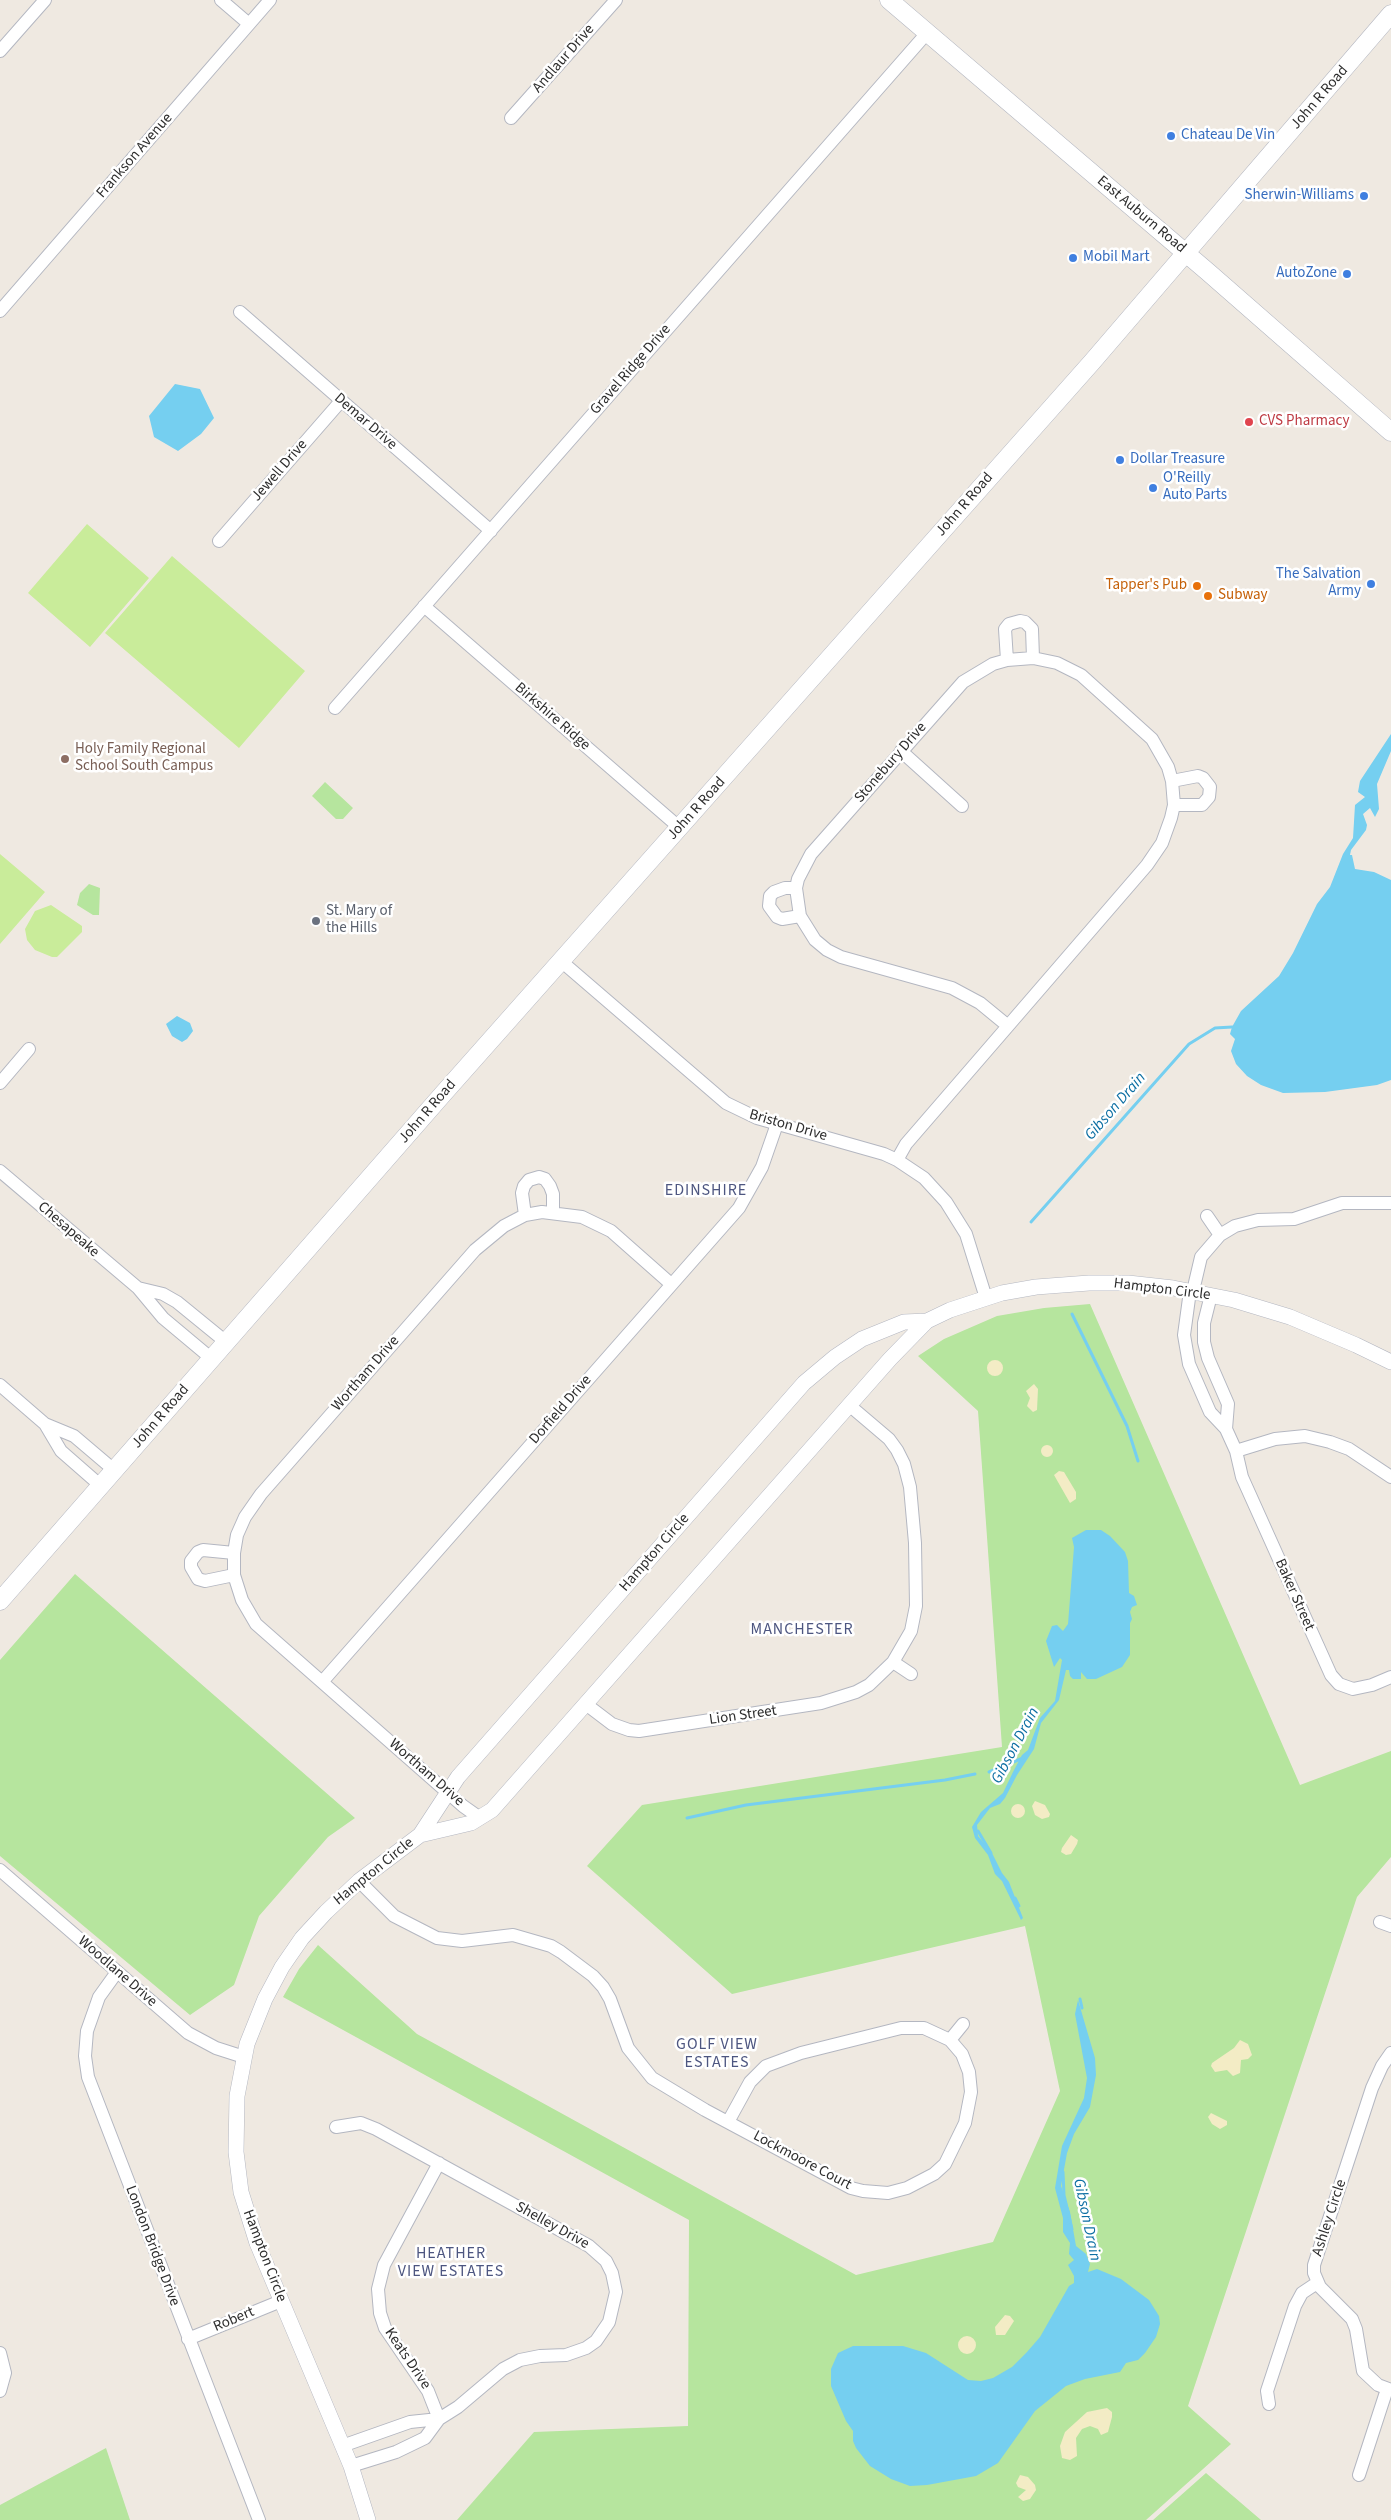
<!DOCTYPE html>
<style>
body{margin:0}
canvas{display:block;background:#efe9e1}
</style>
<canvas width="1391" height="2520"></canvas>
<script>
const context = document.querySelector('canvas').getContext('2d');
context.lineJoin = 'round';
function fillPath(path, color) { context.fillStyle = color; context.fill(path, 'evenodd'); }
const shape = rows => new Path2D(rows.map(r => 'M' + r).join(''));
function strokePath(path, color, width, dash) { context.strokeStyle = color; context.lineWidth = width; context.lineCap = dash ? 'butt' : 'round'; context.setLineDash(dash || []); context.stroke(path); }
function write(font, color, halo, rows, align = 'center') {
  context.font = font + ' "Source Sans 3",sans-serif'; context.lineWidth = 5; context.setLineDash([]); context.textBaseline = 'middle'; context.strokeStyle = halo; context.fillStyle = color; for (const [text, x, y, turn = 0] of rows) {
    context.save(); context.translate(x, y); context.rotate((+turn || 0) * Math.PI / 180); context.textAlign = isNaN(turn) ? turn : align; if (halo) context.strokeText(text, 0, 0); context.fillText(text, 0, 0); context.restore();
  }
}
const green = shape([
 [325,782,353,808,343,819,336,819,312,796],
 [89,884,100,888,99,915,93,915,77,905,80,893],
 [1090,1304,1300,1785,1391,1751,1391,1857,1357,1897,1188,2406,1231,2444,1146,2520,457,2520,534,2432,688,2426,689,2220,283,1997,299,1969,318,1945,417,2034,856,2275,993,2242,1060,2091,1025,1926,732,1994,587,1866,642,1805,1002,1747,978,1411,918,1356,944,1339,997,1316,1044,1308],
 [75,1574,355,1818,328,1837,259,1916,234,1985,190,2015,0,1856,0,1660],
 [106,2448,130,2520,0,2520,0,2505],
 [1206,2473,1261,2520,1153,2520]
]);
const sand = shape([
 '987 1368a8 8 0 1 1 16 0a8 8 0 1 1-16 0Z',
 [1034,1384,1038,1389,1037,1410,1033,1412,1027,1406,1030,1398,1026,1391],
 '1041 1451a6 6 0 1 1 12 0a6 6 0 1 1-12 0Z',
 [1059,1471,1064,1472,1076,1492,1076,1499,1070,1503,1054,1475],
 [1035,1801,1045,1805,1050,1814,1049,1817,1042,1819,1035,1815,1032,1806],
 '1011 1811a7 7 0 1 1 14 0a7 7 0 1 1-14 0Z',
 [1071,1835,1078,1840,1077,1844,1071,1854,1066,1855,1061,1852,1062,1848],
 [1240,2040,1248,2044,1252,2055,1248,2059,1241,2060,1240,2073,1233,2076,1227,2070,1215,2072,1211,2066,1212,2063,1234,2048],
 [1211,2113,1227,2121,1227,2125,1220,2129,1212,2124,1208,2117],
 [1005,2315,1010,2316,1014,2321,1005,2335,996,2335,995,2327],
 '958 2345a9 9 0 1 1 18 0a9 9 0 1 1-18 0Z',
 [1107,2408,1112,2412,1112,2417,1108,2432,1101,2435,1098,2429,1090,2426,1082,2429,1076,2438,1077,2456,1070,2460,1062,2458,1060,2446,1065,2432,1087,2412],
 [1020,2475,1028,2477,1035,2485,1036,2490,1030,2499,1023,2501,1018,2497,1026,2490,1018,2487,1016,2483]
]);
const pitch = shape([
 [87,524,149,578,90,647,28,593],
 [172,556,305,671,239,748,105,633],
 [0,854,45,892,0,944],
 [51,905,82,926,82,932,57,957,52,957,35,950,27,940,25,929,35,911]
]);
const water = shape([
 [175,384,200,389,214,418,201,434,178,451,154,437,149,416],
 [1391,734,1391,751,1377,784,1379,809,1375,817,1370,808,1363,814,1367,825,1366,830,1351,850,1350,855,1352,855,1355,869,1374,872,1391,880,1391,1080,1377,1085,1325,1092,1283,1093,1261,1085,1247,1076,1236,1064,1231,1051,1235,1039,1230,1034,1232,1027,1241,1011,1279,976,1293,953,1317,904,1330,887,1343,854,1353,838,1355,805,1365,797,1358,792,1360,781],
 [177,1016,190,1023,193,1031,187,1039,182,1042,172,1036,166,1024],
 [1086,1530,1101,1530,1110,1536,1125,1552,1128,1561,1129,1593,1134,1596,1137,1605,1132,1607,1130,1612,1132,1619,1130,1623,1130,1655,1122,1667,1096,1679,1087,1679,1081,1672,1081,1679,1073,1679,1070,1676,1069,1670,1066,1670,1059,1700,1041,1723,1034,1749,1017,1775,1005,1798,1000,1804,990,1808,977,1825,978,1836,992,1853,1002,1873,1009,1882,1023,1918,1021,1920,1002,1881,995,1874,988,1855,975,1838,972,1827,981,1812,1003,1793,1013,1772,1022,1755,1028,1750,1040,1718,1055,1701,1062,1660,1060,1658,1054,1667,1046,1641,1052,1626,1057,1625,1063,1631,1068,1624,1074,1547,1072,1538],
 [1078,2000,1095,2058,1096,2075,1090,2107,1074,2134,1067,2153,1061,2186,1070,2212,1076,2246,1086,2254,1090,2264,1088,2272,1097,2269,1121,2279,1149,2300,1159,2316,1160,2324,1156,2337,1145,2353,1138,2360,1126,2363,1120,2372,1085,2379,1066,2386,1035,2411,998,2463,976,2476,927,2485,910,2486,891,2479,870,2466,856,2448,853,2441,853,2431,846,2421,831,2386,831,2369,838,2353,853,2346,903,2346,926,2353,968,2380,981,2381,993,2378,1012,2367,1027,2352,1040,2337,1069,2286,1074,2283,1074,2276,1068,2265,1074,2260,1069,2254,1070,2243,1063,2232,1063,2218,1055,2188,1062,2146,1084,2098,1087,2078,1075,2014]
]);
const stream = shape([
 [1031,1222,1189,1044,1215,1028,1232,1027],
 [1072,1314,1127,1426,1138,1461],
 [989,1772,1023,1758],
 [687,1818,746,1805,945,1780,975,1774],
 [978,1831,991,1853],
 [1015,1898,1019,1906],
 [1080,1999,1082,2008],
 [1063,2172,1064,2195,1072,2229]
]);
const minor = shape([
 [221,0,249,24],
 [0,51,45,0],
 [511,118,616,0],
 [0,311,270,0],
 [240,312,491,531],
 [219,541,341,401],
 [424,606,680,828],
 [1007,660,1005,629,1009,624,1020,621,1025,622,1032,629,1033,658],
 [335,708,927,33],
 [901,751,962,806],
 [1172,781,1198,776,1203,778,1210,787,1209,797,1202,805,1174,805],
 [796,888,785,888,774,892,770,896,769,906,777,917,782,919,800,916],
 [561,961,726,1103,757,1118,884,1154,897,1160,924,1178,946,1202,966,1234,986,1298],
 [0,1083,29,1049],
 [897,1160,906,1144,1008,1026,1147,865,1162,843,1171,818,1174,805,1172,781,1168,767,1152,739,1081,675,1057,663,1033,658,1007,660,993,664,963,682,811,854,798,879,796,888,800,916,815,940,827,950,841,957,952,988,980,1003,1008,1026],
 [0,1171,138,1288,163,1318,212,1359],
 [525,1215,522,1193,524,1186,529,1180,539,1177,545,1179,550,1186,553,1194,553,1212],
 [1207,1216,1220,1235],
 [138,1288,163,1294,177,1302,226,1342],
 [1190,1291,1184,1335,1189,1364,1210,1412,1226,1429,1236,1451,1242,1477,1331,1675,1339,1684,1353,1689,1372,1685,1391,1677],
 [1193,1291,1201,1257,1220,1235,1235,1226,1258,1220,1294,1219,1342,1203,1391,1203],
 [1211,1295,1204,1323,1204,1342,1208,1358,1228,1404,1226,1429],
 [0,1385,45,1424,61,1451,101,1486],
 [45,1424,74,1436,114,1470],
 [1236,1451,1275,1439,1305,1436,1330,1442,1349,1449,1391,1477],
 [234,1553,203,1550,198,1552,191,1561,191,1567,198,1579,205,1581,234,1575],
 [893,1662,911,1674],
 [322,1682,739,1208,762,1167,777,1124],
 [587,1705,612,1724,629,1730,639,1731,821,1703,856,1692,869,1685,893,1662,911,1631,916,1606,915,1543,910,1487,904,1464,897,1450,889,1439,849,1405],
 [480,1818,463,1806,256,1624,242,1600,234,1575,234,1553,237,1535,245,1517,261,1494,475,1250,504,1226,525,1215,542,1212,582,1217,611,1231,671,1284],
 [0,1870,188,2033,216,2048,244,2057],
 [359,1881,394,1916,437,1938,462,1941,513,1935,551,1946,561,1952,593,1976,603,1987,610,1999,628,2048,652,2078,705,2110,851,2188,863,2191,888,2193,907,2188,934,2174,945,2164,965,2123,971,2092,969,2072,962,2054,950,2040,924,2028,901,2028,801,2053,766,2066,750,2082,728,2122],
 [1380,1922,1391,1926],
 [117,1972,99,1997,87,2031,85,2056,88,2077,259,2520],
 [950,2040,963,2024],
 [1391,2053,1382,2066,1372,2088,1314,2265,1314,2273,1320,2287,1352,2319,1356,2329,1363,2371,1378,2385,1391,2390],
 [336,2127,361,2123,376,2129,589,2246,606,2261,612,2273,616,2292,609,2322,596,2341,586,2348,566,2355,540,2356,520,2360,503,2369,458,2407,439,2419,425,2438,396,2452,351,2466],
 [439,2163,384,2265,378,2289,380,2313,385,2328,428,2391,439,2419],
 [188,2339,281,2301],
 [0,2353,5,2373,0,2391],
 [1269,2404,1267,2391,1295,2306,1302,2293,1317,2283],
 [342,2446,410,2422,439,2419],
 [1359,2475,1387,2389]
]);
const tertiary = shape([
 [420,1835,471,1823,492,1810,890,1359,927,1321,950,1310,1002,1293,1036,1287,1089,1283,1128,1283,1173,1288,1234,1300,1290,1317,1356,1345,1391,1362],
 [368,2520,351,2466,257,2243,241,2192,236,2152,237,2096,247,2044,265,1999,282,1967,302,1938,326,1912,359,1881,420,1835,458,1777,804,1383,835,1357,862,1339,904,1322,927,1321]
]);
const secondary = shape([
 [889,0,1208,272,1391,432],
 [0,1601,442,1095,1092,362,1391,14]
]);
const markers = [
 [1171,136,5,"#3f7fe0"],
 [1364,196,5,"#3f7fe0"],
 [1073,258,5,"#3f7fe0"],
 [1347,274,5,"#3f7fe0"],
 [1249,422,5,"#e0444e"],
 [1120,460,5,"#3f7fe0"],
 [1153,488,5,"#3f7fe0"],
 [1371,584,5,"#3f7fe0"],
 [1197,586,5,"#e8710a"],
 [1208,596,5,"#e8710a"],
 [65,759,5,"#8d6e63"],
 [316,921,5,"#6b7280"]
];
const streetNames = [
 ["Andlaur Drive",564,59,-49],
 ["John R Road",1320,98,-49],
 ["Frankson Avenue",135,156,-49],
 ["East Auburn Road",1141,215,40],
 ["Gravel Ridge Drive",631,370,-49],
 ["Demar Drive",365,422,41],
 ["Jewell Drive",280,471,-49],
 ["John R Road",965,505,-49],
 ["Birkshire Ridge",552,717,41],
 ["Stonebury Drive",891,763,-49],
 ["John R Road",697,809,-48],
 ["John R Road",428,1112,-49],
 ["Briston Drive",788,1126,16],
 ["Chesapeake",68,1230,41],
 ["Hampton Circle",1162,1290,7],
 ["Wortham Drive",366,1374,-49],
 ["Dorfield Drive",561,1410,-49],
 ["John R Road",161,1417,-49],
 ["Hampton Circle",655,1553,-49],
 ["Baker Street",1294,1595,66],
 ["Lion Street",743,1716,-8],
 ["Wortham Drive",426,1773,41],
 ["Hampton Circle",374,1872,-39],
 ["Woodlane Drive",117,1972,41],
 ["Lockmoore Court",802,2161,28],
 ["Ashley Circle",1330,2218,-72],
 ["Shelley Drive",552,2226,29],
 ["London Bridge Drive",152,2246,69],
 ["Hampton Circle",264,2256,69],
 ["Robert",234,2320,-23],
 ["Keats Drive",407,2359,56]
];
const shopNames = [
 ["Chateau De Vin",1181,136],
 ["Sherwin-Williams",1354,196,"right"],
 ["Mobil Mart",1083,258],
 ["AutoZone",1337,274,"right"],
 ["Dollar Treasure",1130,460],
 ["O'Reilly",1163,479],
 ["Auto Parts",1163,496],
 ["The Salvation",1361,575,"right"],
 ["Army",1361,592,"right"]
];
const healthNames = [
 ["CVS Pharmacy",1259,422]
];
const foodNames = [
 ["Tapper's Pub",1187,586],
 ["Subway",1218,596,"left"]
];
const educationNames = [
 ["Holy Family Regional",75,750],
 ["School South Campus",75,767]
];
const worshipNames = [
 ["St. Mary of",326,912],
 ["the Hills",326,929]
];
const waterNames = [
 ["Gibson Drain",1116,1107,-49],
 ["Gibson Drain",1016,1746,-62],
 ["Gibson Drain",1086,2220,78]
];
const neighbourhoodNames = [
 ["EDINSHIRE",706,1191],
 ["MANCHESTER",802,1630],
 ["GOLF VIEW",717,2045],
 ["ESTATES",717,2063],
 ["HEATHER",451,2254],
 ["VIEW ESTATES",451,2272]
];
fillPath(green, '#b6e59e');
fillPath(sand, '#f3ecc5');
fillPath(pitch, '#c9ec9a');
fillPath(water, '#75cff0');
strokePath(stream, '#75cff0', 3);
strokePath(minor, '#b4b7c1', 14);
strokePath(tertiary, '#b4b7c1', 16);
strokePath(secondary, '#b4b7c1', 19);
strokePath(minor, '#fff', 12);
strokePath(tertiary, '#fff', 15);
strokePath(secondary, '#fff', 18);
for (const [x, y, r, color] of markers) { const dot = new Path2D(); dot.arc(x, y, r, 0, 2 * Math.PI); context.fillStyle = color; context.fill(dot); strokePath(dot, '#fff', 2); }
write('15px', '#2e2e2e', '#fff', streetNames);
write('15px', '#366cbe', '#fff', shopNames, 'left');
write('15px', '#be3a42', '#fff', healthNames, 'left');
write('15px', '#c56008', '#fff', foodNames, 'right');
write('15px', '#785e54', '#fff', educationNames, 'left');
write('15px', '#5b616d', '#fff', worshipNames, 'left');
write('italic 16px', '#0d6fa3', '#fff', waterNames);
context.letterSpacing = '1px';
write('16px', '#4d5680', '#fff', neighbourhoodNames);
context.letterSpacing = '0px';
</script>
